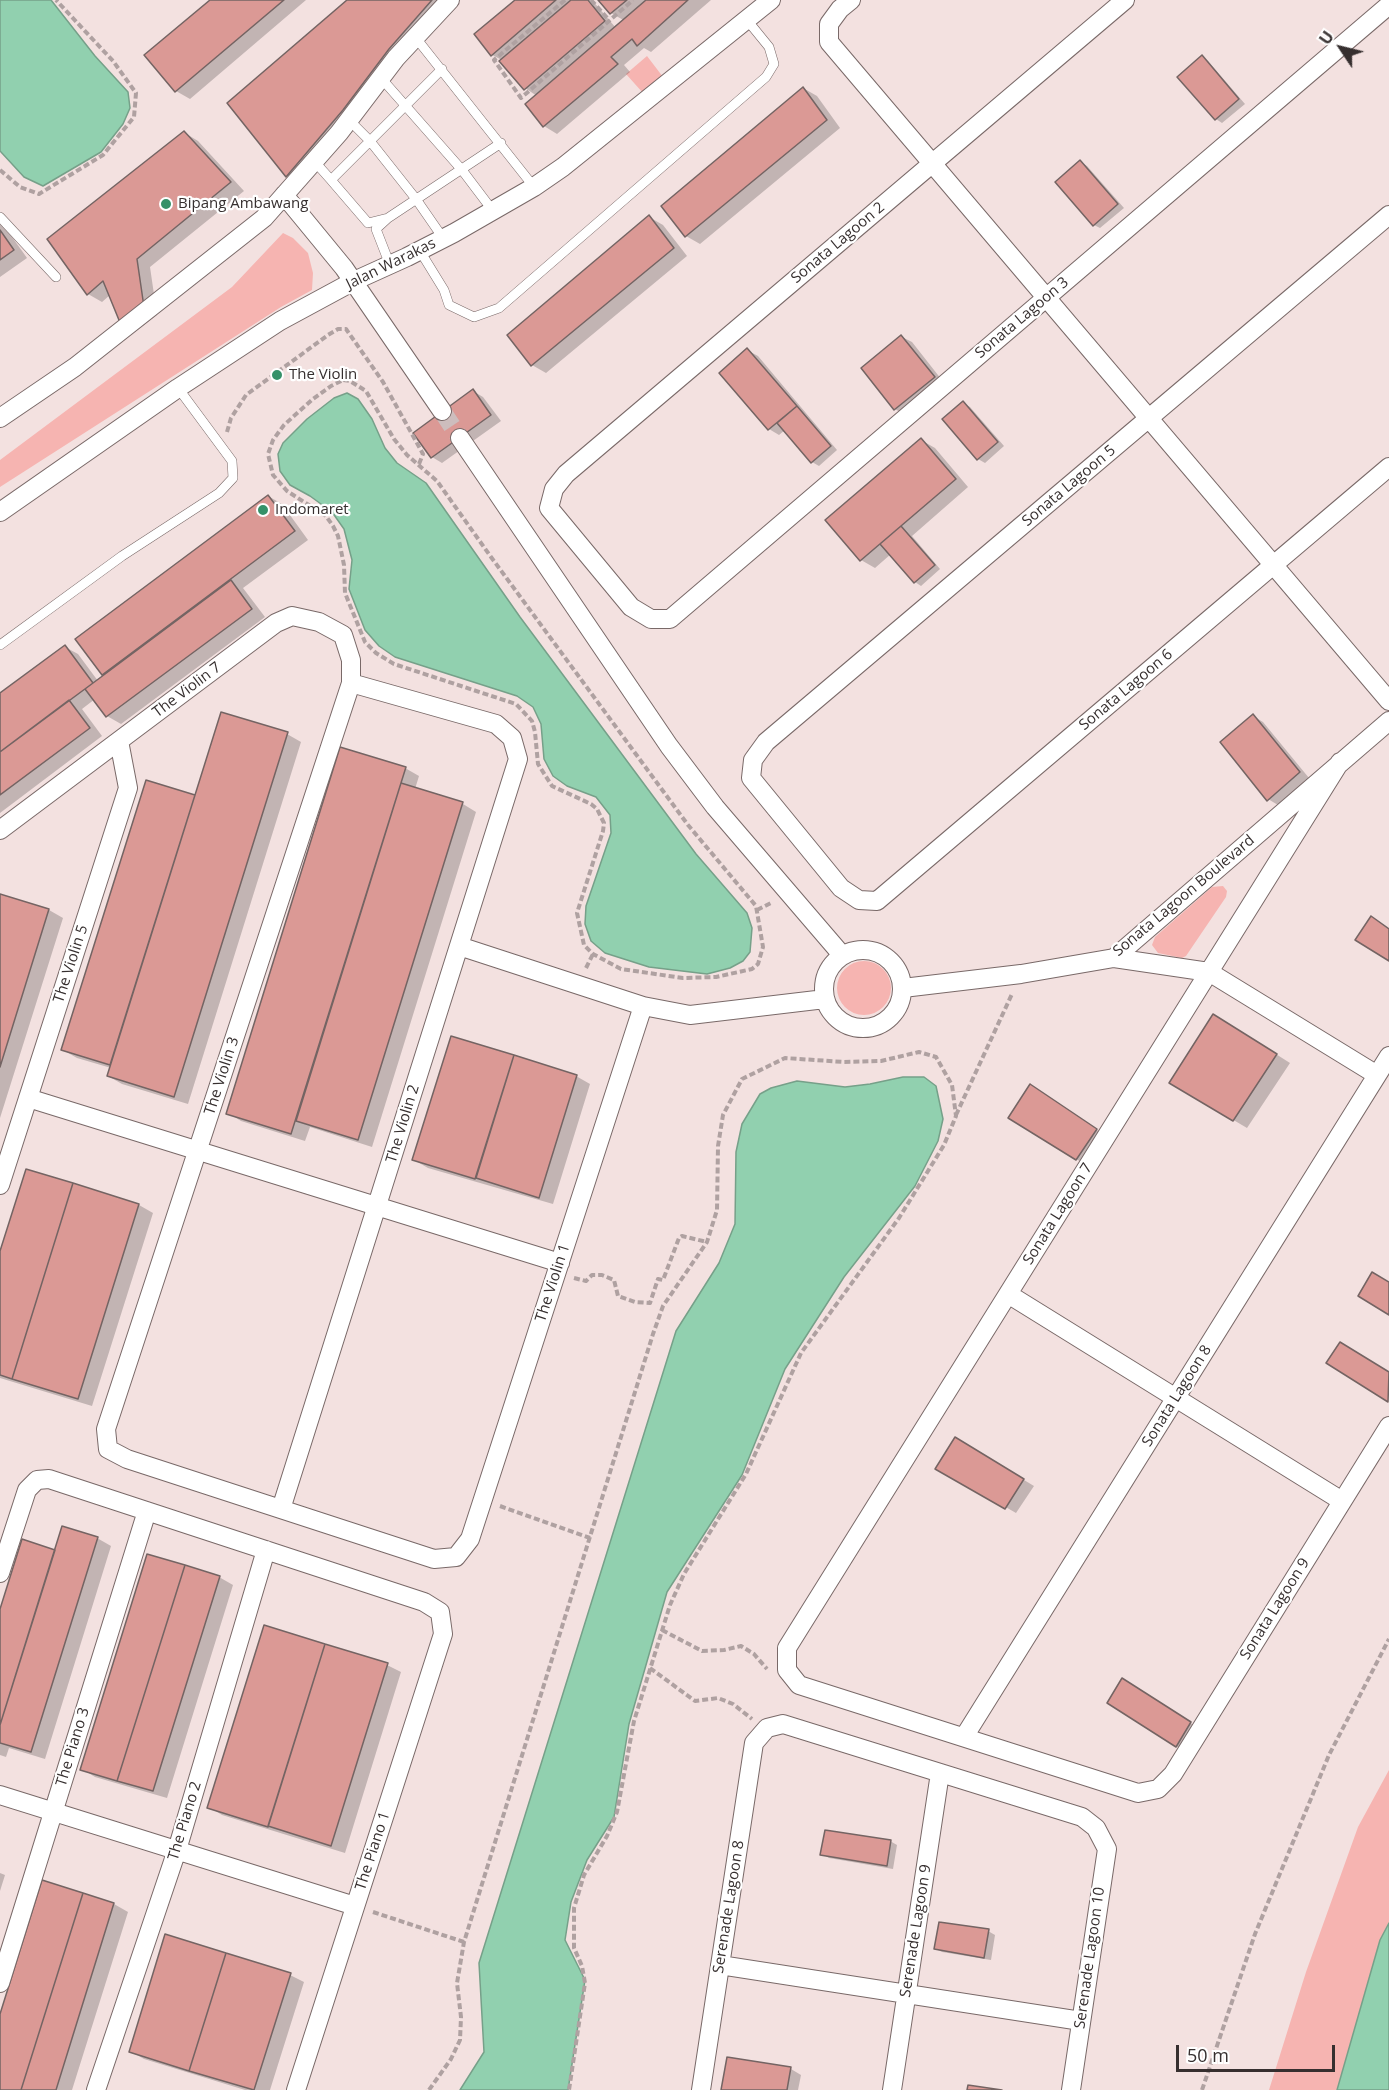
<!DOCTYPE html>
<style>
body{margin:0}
#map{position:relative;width:1389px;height:2090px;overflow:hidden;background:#f3e1e0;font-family:"Open Sans",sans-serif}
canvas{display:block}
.north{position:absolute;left:1311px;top:18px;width:60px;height:60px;-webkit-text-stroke:4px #fff;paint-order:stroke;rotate:305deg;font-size:16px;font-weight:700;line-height:24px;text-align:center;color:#362f2f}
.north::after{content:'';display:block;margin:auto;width:21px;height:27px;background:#362f2f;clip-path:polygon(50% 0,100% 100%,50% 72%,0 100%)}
.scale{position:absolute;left:1176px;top:2045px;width:159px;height:27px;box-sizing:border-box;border:3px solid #362f2f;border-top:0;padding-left:8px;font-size:18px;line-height:21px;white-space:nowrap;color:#362f2f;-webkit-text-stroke:4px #fff;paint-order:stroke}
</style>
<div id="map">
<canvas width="1389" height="2090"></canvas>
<div class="north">U</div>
<div class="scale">50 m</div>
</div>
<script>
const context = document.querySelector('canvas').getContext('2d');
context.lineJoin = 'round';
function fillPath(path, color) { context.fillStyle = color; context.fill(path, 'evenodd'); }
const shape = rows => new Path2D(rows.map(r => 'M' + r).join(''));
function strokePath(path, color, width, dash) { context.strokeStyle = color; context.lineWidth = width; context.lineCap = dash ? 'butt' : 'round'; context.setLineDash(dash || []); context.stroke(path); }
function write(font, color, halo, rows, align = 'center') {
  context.font = font + ' "Open Sans",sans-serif'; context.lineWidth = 4.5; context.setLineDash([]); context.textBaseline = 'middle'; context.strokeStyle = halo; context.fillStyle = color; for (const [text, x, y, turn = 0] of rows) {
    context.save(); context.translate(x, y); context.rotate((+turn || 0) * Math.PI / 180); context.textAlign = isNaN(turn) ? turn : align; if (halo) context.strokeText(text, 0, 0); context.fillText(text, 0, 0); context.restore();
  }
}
const green = shape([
 [647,56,663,77,643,93,626,74],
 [283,233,293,238,308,253,313,273,312,290,281,307,0,487,0,460,232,287],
 [1223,886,1227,891,1226,897,1186,956,1182,958,1158,953,1152,945,1155,937,1212,887],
 '837 988a27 27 0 1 1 54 0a27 27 0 1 1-54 0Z',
 [1389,1770,1389,1923,1380,1940,1337,2090,1269,2090,1306,1972,1358,1827]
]);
const water = shape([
 [0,0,51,0,95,56,128,92,130,108,123,124,101,152,43,186,24,177,0,151,0,0],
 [347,393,358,399,372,419,385,448,397,463,426,483,520,617,696,854,747,913,752,928,750,952,743,961,730,968,707,974,649,967,605,953,591,941,585,924,586,906,611,833,610,815,596,797,567,786,553,776,544,759,541,724,533,707,517,696,395,657,379,646,365,630,349,589,352,560,344,529,332,512,310,496,290,485,280,471,278,454,283,443,307,419,334,398,347,393],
 [903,1077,924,1077,936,1086,943,1119,938,1141,915,1186,844,1277,785,1369,742,1475,667,1592,629,1724,614,1817,587,1860,571,1902,565,1940,585,1980,568,2090,460,2090,484,2052,479,1963,676,1331,719,1263,735,1224,736,1152,742,1124,760,1094,771,1088,797,1081,845,1087,870,1084,903,1077],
 [1389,1923,1389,2090,1337,2090,1380,1940,1389,1923]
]);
const shadow = shape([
 [212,0,306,0,190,99,176,91,147,56],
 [349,0,453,0,301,183,287,176,230,103],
 [517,0,592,0,616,28,625,21,611,13,600,0,711,0,651,52,644,48,624,65,630,72,557,134,544,126,537,96,525,88,500,59,492,55],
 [1202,57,1208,61,1245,104,1222,123,1216,119],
 [803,88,817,96,840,128,700,244,686,236,663,207],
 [185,133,198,141,244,191,150,267,157,315,135,332,122,324,110,295,102,302,88,294,49,239],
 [1080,162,1087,166,1124,208,1100,228,1094,225],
 [649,217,663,225,687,256,546,373,532,365],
 [0,220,27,258,0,277],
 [902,337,912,342,945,384,905,415,895,409],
 [747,350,758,356,837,450,819,466,812,462,785,430,779,435,769,429,721,373],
 [473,391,483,397,501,421,442,463,432,457],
 [963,403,970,407,1004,446,985,463,978,459,945,419],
 [921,440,935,448,968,487,912,536,940,569,921,586,915,582,891,554,875,568,861,560,828,520],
 [268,496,282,504,308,540,243,588,265,617,121,724,107,716,95,699,82,709,102,736,0,813,0,695,65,647,78,654,98,681,105,676,77,639],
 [1253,716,1263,722,1309,778,1278,805,1268,799],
 [287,734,301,742,188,1104,122,1084,108,1076,111,1068,77,1058,63,1050,147,782,196,797],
 [405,768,419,776,415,789,463,804,476,812,372,1147,310,1127,305,1141,241,1121,228,1113],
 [0,895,49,910,63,918,0,1118],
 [1227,1023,1290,1063,1247,1128,1171,1083],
 [452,1038,576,1076,590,1084,553,1204,428,1168,414,1160],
 [1040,1092,1106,1136,1087,1165,1076,1159],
 [27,1171,139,1205,153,1213,92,1406,0,1378,0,1256],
 [956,1439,1034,1486,1016,1513,938,1468],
 [97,1538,111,1546,45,1759,9,1748,6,1757,0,1755,0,1614,56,1552],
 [219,1577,233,1585,167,1798,95,1777,82,1769],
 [387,1665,401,1672,345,1853,222,1815,209,1807],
 [1132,1686,1200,1729,1186,1752,1176,1746],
 [890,1841,897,1845,893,1869,829,1858,822,1854],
 [0,1873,5,1875,0,1891],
 [43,1882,114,1904,128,1912,72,2090,0,2090,0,2019],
 [988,1931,995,1935,991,1960,942,1952,936,1949],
 [290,1975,304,1982,270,2090,245,2090,144,2059,130,2051],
 [791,2069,801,2075,798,2090,723,2090]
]);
const building = shape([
 [210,0,284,0,175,92,144,55,210,0],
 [347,0,432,0,389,49,343,110,286,177,227,103,347,0],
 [515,0,556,0,491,56,474,34,515,0],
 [571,0,588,0,605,21,524,90,499,61,571,0],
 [598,0,627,0,610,14,598,0],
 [646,0,688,0,637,46,632,39,611,57,618,64,543,127,525,104,646,0],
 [1202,55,1239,99,1215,120,1177,77,1202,55],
 [803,87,827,120,685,237,661,206,803,87],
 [184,131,231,182,137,259,144,307,121,325,103,281,87,295,47,239,184,131],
 [1080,160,1118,204,1093,226,1055,182,1080,160],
 [649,215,674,248,531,366,507,335,649,215],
 [0,230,14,250,0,260,0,230],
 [901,335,935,377,894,410,861,368,901,335],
 [747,348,797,406,768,430,719,373,747,348],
 [473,389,491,415,431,458,413,433,473,389],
 [963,401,998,442,977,460,942,419,963,401],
 [797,406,831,446,811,463,777,423,797,406],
 [921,438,956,479,860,561,825,520,921,438],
 [268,495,295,531,102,675,75,639,268,495],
 [901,526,935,565,914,583,880,544,901,526],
 [231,580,252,609,106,717,85,689,231,580],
 [65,645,93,683,0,752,0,693,65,645],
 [69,700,90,728,0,795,0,752,69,700],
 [221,712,288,732,174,1097,107,1076,221,712],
 [1253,714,1300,772,1267,801,1220,742,1253,714],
 [340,747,406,767,291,1134,226,1114,340,747],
 [146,780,195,795,110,1065,61,1050,146,780],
 [401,783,463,802,358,1140,296,1121,401,783],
 [0,894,49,909,0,1067,0,894],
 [1371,916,1389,929,1389,961,1355,940,1371,916],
 [1213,1014,1277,1054,1233,1121,1169,1083,1213,1014],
 [451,1036,514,1055,475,1179,412,1160,451,1036],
 [514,1055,577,1075,539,1198,476,1178,514,1055],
 [1030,1084,1097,1129,1076,1160,1008,1118,1030,1084],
 [26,1169,73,1183,12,1379,0,1375,0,1251,26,1169],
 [73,1183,139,1204,78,1399,12,1379,73,1183],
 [1372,1272,1389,1282,1389,1315,1358,1296,1372,1272],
 [1340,1342,1389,1372,1388,1402,1326,1363,1340,1342],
 [955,1437,1024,1479,1005,1509,935,1469,955,1437],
 [62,1526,98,1537,31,1752,0,1743,0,1725,62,1526],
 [22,1539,55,1550,0,1725,0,1609,22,1539],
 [147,1554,185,1565,117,1781,80,1770,147,1554],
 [185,1565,220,1576,153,1791,117,1781,185,1565],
 [264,1625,325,1644,268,1827,207,1808,264,1625],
 [325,1644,388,1663,331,1846,268,1826,325,1644],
 [1122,1678,1191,1722,1176,1747,1107,1703,1122,1678],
 [825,1830,891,1840,887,1866,820,1855,825,1830],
 [42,1880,83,1893,21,2090,0,2090,0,2014,42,1880],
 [83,1893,114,1903,56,2090,21,2090,83,1893],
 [939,1922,989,1929,984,1958,934,1949,939,1922],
 [165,1934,226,1953,189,2071,129,2052,165,1934],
 [226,1953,291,1973,254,2090,189,2071,226,1953],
 [727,2057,791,2067,787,2090,721,2090,727,2057],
 [968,2085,1002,2090,967,2090,968,2085]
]);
const streetTunnel = shape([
 [442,411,460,438]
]);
const path = shape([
 [565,0,494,60,521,98,633,0],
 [591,0,609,20],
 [0,170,20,187,39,194,103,155,134,117,136,93,113,61,56,0],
 [343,380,350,381,366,391,394,439,407,455,437,481,491,557,688,825,756,906,763,947,758,964,752,969,716,977,683,978,621,969,593,954,584,945,577,913,603,831,604,823,597,809,591,804,552,786,538,764,535,732,532,721,516,704,394,664,376,653,365,642,345,593,344,565,338,536,333,526,326,516,287,491,273,475,268,454,273,440,284,425,313,399,331,386,343,380],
 [227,432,231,418,246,395,328,335,338,329,346,329,383,382,423,454,419,464],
 [757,910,773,902],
 [586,968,593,954],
 [956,1115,1012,994],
 [574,1278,586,1281,592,1275,602,1275,614,1280,618,1296,635,1302,650,1303,658,1279,663,1280,679,1238,682,1236,707,1242],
 [500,1506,590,1538],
 [662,1630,702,1651,724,1650,741,1646,754,1654,767,1669],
 [650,1668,695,1701,718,1698,733,1704,752,1719],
 [373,1912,464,1942],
 [429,2090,451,2059,460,2040,461,2017,457,1983,464,1942,653,1334,663,1306,707,1242,717,1210,718,1146,723,1115,742,1079,785,1058,844,1062,881,1061,919,1052,936,1057,952,1085,956,1116,944,1145,899,1218,801,1353,746,1474,684,1574,670,1605,634,1721,617,1812,607,1836,584,1875,574,1908,574,1948,582,1966,585,1983,569,2090],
 [1202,2090,1255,1934,1329,1755,1389,1639]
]);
const lane = shape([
 [416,38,534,187],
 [381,78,462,170,493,211],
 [349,120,370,141,416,199,443,238],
 [315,162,331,180],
 [0,217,56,277],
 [388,218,368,223,331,180,442,69],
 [420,251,444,290,449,305,474,317,499,308,766,77,774,64,769,47,747,20],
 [390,265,376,229,388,218,501,143],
 [0,645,122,556,219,493,233,478,232,461,178,388]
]);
const street = shape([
 [851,0,840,9,829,24,829,42,1389,701],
 [1125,0,566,474,554,489,549,508,631,607,651,619,670,619,1389,5],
 [284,195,344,268,442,411],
 [1389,215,766,742,753,760,751,778,841,888,859,900,877,901,1389,467],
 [0,418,75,367,264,218,339,133,396,58,450,0],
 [460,438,669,746,715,807,842,955],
 [0,512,178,388,280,321,354,281,407,257,454,233,534,187,563,167,771,0],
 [1340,762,787,1648,787,1670,799,1685,1138,1793,1158,1789,1173,1774,1389,1426],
 [0,830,276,623,292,616,319,622,343,635,351,660,351,683,106,1429,108,1449,127,1459,434,1559,456,1557,470,1539,643,1006],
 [459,946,643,1006,690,1015,825,999],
 '824 989a39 39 0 1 1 78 0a39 39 0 1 1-78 0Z',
 [1114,958,1209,972,1377,1075],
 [903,988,1021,974,1114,958,1389,721],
 [28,1098,560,1263],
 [0,1185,128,788,119,741],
 [1008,1294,1342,1501],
 [281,1509,518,759,512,738,496,724,351,683],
 [0,1573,27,1490,37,1480,49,1479,424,1602,440,1612,443,1634,296,2090],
 [964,1737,1389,1056],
 [0,1795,355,1906],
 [720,1965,1081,2021],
 [0,1983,147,1511],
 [96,2090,177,1850,266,1550],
 [701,2090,754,1743,767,1728,783,1724,1082,1817,1096,1828,1107,1849,1071,2090],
 [892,2090,940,1773]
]);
const markers = [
 [166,204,6,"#359169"],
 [277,375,6,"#359169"],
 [263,510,6,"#359169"]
];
const poiNames = [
 ["Bipang Ambawang",178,204],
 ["The Violin",289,375],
 ["Indomaret",275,510]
];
const streetNames = [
 ["Sonata Lagoon 2",838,243,-40],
 ["Jalan Warakas",391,264,-26],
 ["Sonata Lagoon 3",1022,318,-40],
 ["Sonata Lagoon 5",1069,486,-40],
 ["The Violin 7",187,690,-37],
 ["Sonata Lagoon 6",1126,690,-40],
 ["Sonata Lagoon Boulevard",1184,896,-40],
 ["The Violin 5",71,964,-72],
 ["The Violin 3",222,1076,-72],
 ["The Violin 2",403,1124,-73],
 ["Sonata Lagoon 7",1058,1214,-58],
 ["The Violin 1",553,1283,-72],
 ["Sonata Lagoon 8",1177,1396,-58],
 ["Sonata Lagoon 9",1275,1609,-58],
 ["The Piano 3",73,1747,-73],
 ["The Piano 2",185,1821,-73],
 ["The Piano 1",373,1851,-72],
 ["Serenade Lagoon 8",729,1907,-81],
 ["Serenade Lagoon 9",916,1931,-81],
 ["Serenade Lagoon 10",1090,1958,-82]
];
fillPath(green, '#f6b4b1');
fillPath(water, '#91d0af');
strokePath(water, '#76a089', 1.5);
fillPath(shadow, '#0003');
fillPath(building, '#db9995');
strokePath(building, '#746463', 1.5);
strokePath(streetTunnel, '#cdbdbd', 18, [18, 9]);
strokePath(lane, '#796968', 10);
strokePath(street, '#796968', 20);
strokePath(path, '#afa1a1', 4, [6, 3]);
strokePath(lane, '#fff', 9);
strokePath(street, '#fff', 18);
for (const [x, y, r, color] of markers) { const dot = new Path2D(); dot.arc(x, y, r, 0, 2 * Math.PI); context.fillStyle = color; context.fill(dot); strokePath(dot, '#fff', 2); }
write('15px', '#362f2f', '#fff', poiNames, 'left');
write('15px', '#362f2f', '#fff', streetNames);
</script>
